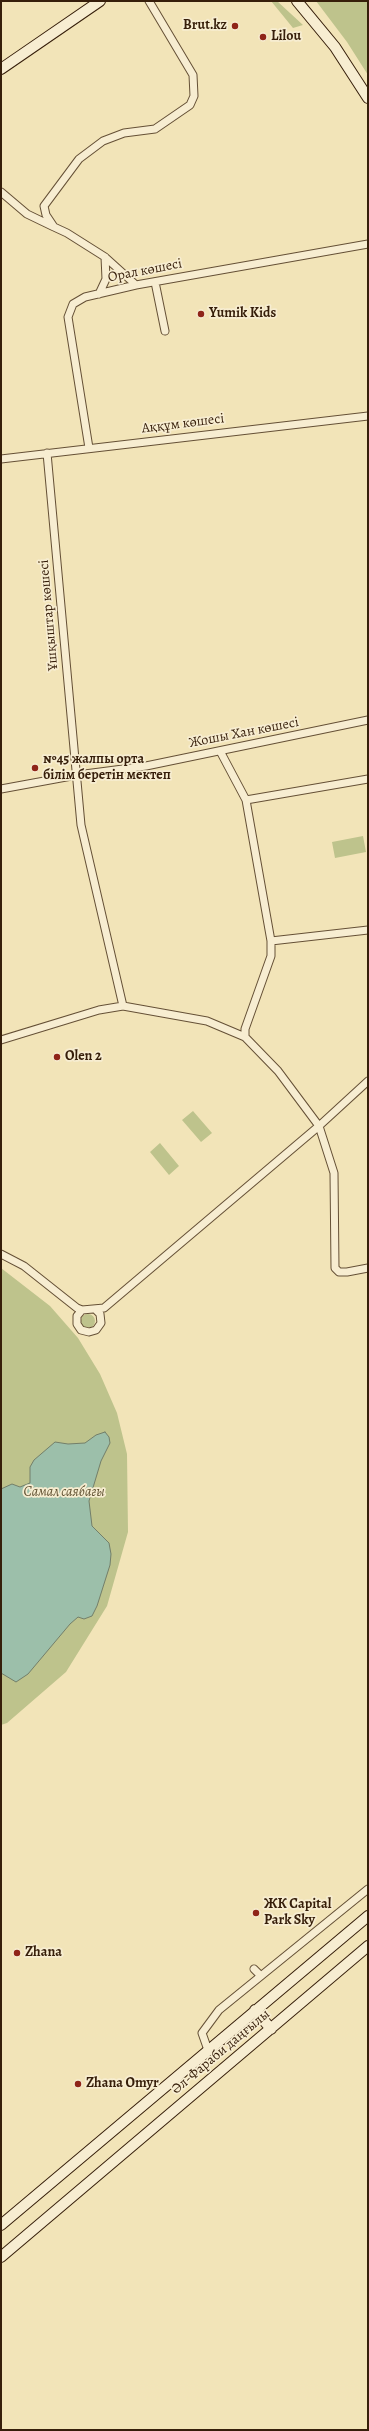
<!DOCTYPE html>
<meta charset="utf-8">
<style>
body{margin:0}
#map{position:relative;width:369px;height:2431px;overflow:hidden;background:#f2e4b8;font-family:Alegreya,serif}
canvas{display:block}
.frame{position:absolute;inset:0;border:2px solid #361e0a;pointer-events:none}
</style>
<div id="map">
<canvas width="369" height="2431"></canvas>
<div class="frame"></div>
</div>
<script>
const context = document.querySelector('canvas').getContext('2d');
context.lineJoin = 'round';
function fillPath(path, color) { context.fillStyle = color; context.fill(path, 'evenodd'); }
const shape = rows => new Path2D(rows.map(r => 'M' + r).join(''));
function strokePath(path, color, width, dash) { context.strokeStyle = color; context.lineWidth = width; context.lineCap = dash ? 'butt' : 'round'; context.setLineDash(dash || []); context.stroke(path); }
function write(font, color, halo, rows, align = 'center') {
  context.font = font + ' Alegreya,serif'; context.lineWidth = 3.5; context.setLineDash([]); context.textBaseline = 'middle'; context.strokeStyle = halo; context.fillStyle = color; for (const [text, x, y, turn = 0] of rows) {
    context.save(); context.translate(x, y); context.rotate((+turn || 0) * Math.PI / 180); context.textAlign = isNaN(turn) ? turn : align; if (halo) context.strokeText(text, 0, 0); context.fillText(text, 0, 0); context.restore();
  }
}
const green = shape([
 [271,1,277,1,303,25,293,28],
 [316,1,368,1,368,75,347,42],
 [363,836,366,852,335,858,332,842],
 [193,1111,212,1133,201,1142,182,1120],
 [160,1143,179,1166,169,1175,150,1152],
 [1,1268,50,1306,78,1338,100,1374,117,1413,127,1454,128,1532,107,1606,66,1672,7,1723,1,1725],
 '81 1321a7 7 0 1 1 14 0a7 7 0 1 1-14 0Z'
]);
const water = shape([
 [105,1432,109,1437,110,1443,101,1461,89,1501,92,1526,109,1543,111,1554,110,1565,97,1606,92,1616,84,1619,78,1617,70,1624,28,1674,16,1682,1,1673,1,1489,12,1484,20,1487,30,1483,30,1467,34,1460,55,1442,68,1444,85,1443,96,1435,105,1432]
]);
const street = shape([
 [1,192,27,214,54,227],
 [155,282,165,331],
 [136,285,105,257,67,233,54,227,46,215,44,206,79,159,103,141,124,133,155,129,190,105,194,96,193,75,149,1],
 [99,294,106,279,105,257],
 [89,448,68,317,73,304,85,297,136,285,368,244],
 [47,453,81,825,123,1006],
 [1,459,368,416],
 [220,751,246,800],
 [368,779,246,800,271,941,368,930],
 [1,789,77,775,146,766,368,720],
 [245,1037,245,1029,271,956,271,941],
 [1,1040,99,1010,123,1006,207,1021,245,1037,278,1071,319,1126,368,1081],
 [1,1254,24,1266,77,1308,82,1310,104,1308,319,1126,334,1173,335,1268,339,1272,347,1272,368,1268],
 [82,1310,77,1316,77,1324,81,1330,89,1332,96,1330,101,1323,100,1314,96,1310],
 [254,1969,260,1975],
 [208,2050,202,2033,219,2010,368,1889]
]);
const secondary = shape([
 [297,1,335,47,368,98],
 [1,69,100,1],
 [255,2010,271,2029],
 [1,2225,368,1916],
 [1,2257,368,1946]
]);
const markers = [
 [235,26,4,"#8f2418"],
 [263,37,4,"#8f2418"],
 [201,314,4,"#8f2418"],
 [35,768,4,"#8f2418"],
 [57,1057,4,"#8f2418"],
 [256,1913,4,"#8f2418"],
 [17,1953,4,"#8f2418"],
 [78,2084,4,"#8f2418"]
];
const poiNames = [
 ["Brut.kz",227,26,"right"],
 ["Lilou",271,37],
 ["Yumik Kids",209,314],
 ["№45 жалпы орта",43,760],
 ["білім беретін мектеп",43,776],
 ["Olen 2",65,1057],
 ["ЖК Capital",264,1905],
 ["Park Sky",264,1921],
 ["Zhana",25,1953],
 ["Zhana Omyr",86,2084]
];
const streetNames = [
 ["Орал көшесі",145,271,-11],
 ["Аққұм көшесі",183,424,-7],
 ["Ұшқыштар көшесі",49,615,-95],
 ["Жошы Хан көшесі",244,733,-11],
 ["Әл-Фараби даңғылы",221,2052,-40]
];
const parkNames = [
 ["Самал саябағы",64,1493]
];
fillPath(green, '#bec38c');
fillPath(water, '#9cbfaa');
strokePath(water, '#737f6a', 1);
strokePath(street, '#655036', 9);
strokePath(secondary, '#361e0a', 12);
strokePath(street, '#f7edd1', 7);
strokePath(secondary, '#f7edd1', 10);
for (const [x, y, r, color] of markers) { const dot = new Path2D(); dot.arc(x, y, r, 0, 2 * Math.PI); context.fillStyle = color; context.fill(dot); strokePath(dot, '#f7edd1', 1.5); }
write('bold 14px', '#361e0a', '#f7edd1', poiNames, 'left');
write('14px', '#361e0a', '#f7edd1', streetNames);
write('italic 14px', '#5f5031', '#f7edd1', parkNames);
</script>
